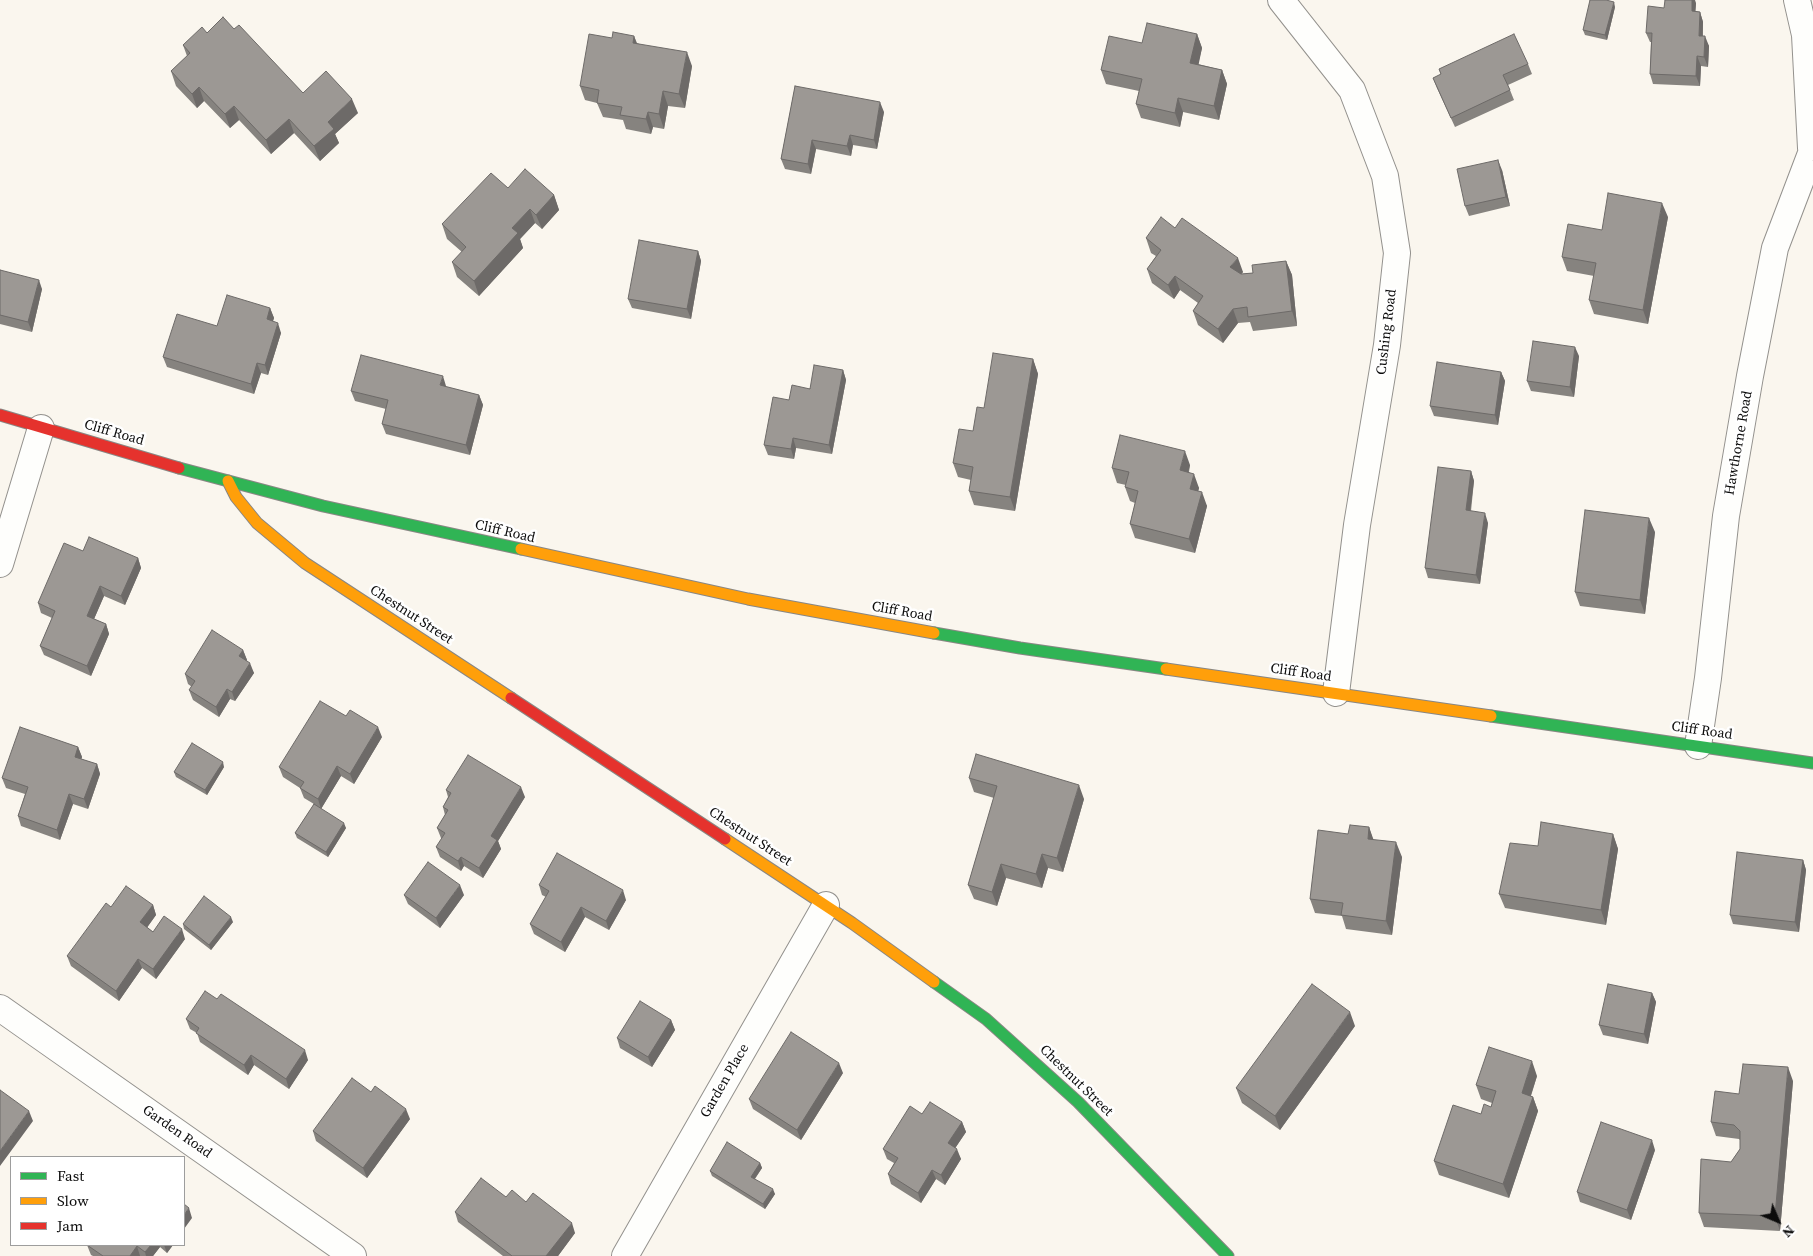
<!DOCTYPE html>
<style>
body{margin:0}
#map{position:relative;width:1813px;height:1256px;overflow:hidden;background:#faf6ee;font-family:"Source Serif 4",serif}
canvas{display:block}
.legend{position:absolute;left:10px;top:1156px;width:175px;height:90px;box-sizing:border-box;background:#fff;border:1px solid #9d9d9d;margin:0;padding:6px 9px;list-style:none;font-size:15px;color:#0b0b0b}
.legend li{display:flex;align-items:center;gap:10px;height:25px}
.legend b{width:25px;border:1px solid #9d9d9d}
.north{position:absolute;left:1753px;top:1196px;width:50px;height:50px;-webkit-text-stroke:4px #fff;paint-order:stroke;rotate:135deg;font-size:14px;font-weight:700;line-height:20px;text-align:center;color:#0b0b0b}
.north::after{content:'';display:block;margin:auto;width:18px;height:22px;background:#0b0b0b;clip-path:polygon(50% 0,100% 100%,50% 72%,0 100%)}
</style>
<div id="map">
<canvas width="1813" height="1256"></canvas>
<ul class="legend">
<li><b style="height:6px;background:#30b455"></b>Fast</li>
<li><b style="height:6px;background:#ff9f0a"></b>Slow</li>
<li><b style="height:6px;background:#e5322d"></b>Jam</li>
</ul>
<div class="north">N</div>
</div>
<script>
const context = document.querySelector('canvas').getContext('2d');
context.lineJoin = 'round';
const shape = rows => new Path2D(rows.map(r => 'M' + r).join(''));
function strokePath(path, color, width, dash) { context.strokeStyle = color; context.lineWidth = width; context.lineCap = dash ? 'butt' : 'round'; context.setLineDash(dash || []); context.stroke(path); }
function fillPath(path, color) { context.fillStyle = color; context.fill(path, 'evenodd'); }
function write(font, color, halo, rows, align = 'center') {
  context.font = font + ' "Source Serif 4",serif'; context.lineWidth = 5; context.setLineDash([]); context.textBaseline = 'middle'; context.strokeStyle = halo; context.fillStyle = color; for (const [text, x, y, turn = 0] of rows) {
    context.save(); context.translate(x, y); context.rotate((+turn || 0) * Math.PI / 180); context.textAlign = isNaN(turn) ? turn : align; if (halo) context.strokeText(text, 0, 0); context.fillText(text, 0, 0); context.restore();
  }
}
const street = shape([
 [1281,0,1352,90,1385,176,1397,253,1387,345,1357,525,1336,693],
 [1797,0,1805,35,1811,148],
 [0,564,41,428],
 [1698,746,1708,678,1726,516,1750,376,1775,248,1813,148],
 [0,1008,353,1256],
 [625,1256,826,905]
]);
const fast = shape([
 [179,468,323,506,521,549],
 [934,633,1020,648,1166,669],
 [1491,716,1813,763],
 [934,982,986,1019,1078,1102,1228,1256]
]);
const slow = shape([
 [228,481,236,497,257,523,305,563,511,698],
 [521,549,748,599,934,633],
 [1166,669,1491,716],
 [725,839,852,923,934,982]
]);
const jam = shape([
 [0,415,179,468],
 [511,698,725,839]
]);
const wall = shape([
 [1696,3,1695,11,1700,12,1703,22,1703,36,1709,46,1708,67,1701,66,1700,86,1653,84,1650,74,1651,42,1650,42,1646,33,1664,8],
 [1615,7,1607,40,1585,35,1583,30],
 [234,29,303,93,358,113,335,134,339,143,320,161,294,133,271,154,239,120,230,128,204,101,197,108,176,86,171,71,187,56,183,45,207,33],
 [1197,34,1202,48,1198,64,1222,70,1227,84,1219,120,1183,112,1180,127,1141,118,1136,104,1139,91,1106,84,1101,70,1142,43],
 [634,36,637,43,692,66,685,108,668,106,664,129,653,127,651,134,626,129,623,120,603,117,597,103,585,100,580,86,612,38],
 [1528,64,1532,74,1508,85,1514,100,1455,127,1437,88,1433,78,1441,75,1439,69],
 [795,86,884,112,877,149,853,145,851,156,816,149,811,174,785,169,781,159],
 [1502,170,1510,206,1469,216,1465,206],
 [508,188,554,195,559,210,542,229,535,223,520,239,523,248,479,296,457,277,452,262,462,252,447,239,442,224],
 [1668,217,1648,324,1594,314,1589,300,1594,276,1567,271,1562,257,1602,230],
 [1175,228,1243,272,1241,274,1253,273,1286,261,1292,275,1297,326,1253,331,1250,322,1238,323,1223,343,1198,325,1193,311,1198,303,1180,290,1174,299,1152,283,1147,269,1156,256,1151,253,1146,238],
 [698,251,701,261,691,319,632,308,628,299],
 [0,270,42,289,32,332,0,324],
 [270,308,274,318,273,321,281,333,268,375,261,373,254,394,167,367,163,357,217,326],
 [1579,356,1574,397,1531,391,1527,381],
 [1033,359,1038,374,1015,511,974,505,969,491,971,480,958,477,953,463,973,431,984,408],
 [843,370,846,380,832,454,796,448,794,459,768,455,764,445,789,400],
 [1501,372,1505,381,1498,425,1434,416,1430,406],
 [446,386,446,387,479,395,483,405,470,455,386,434,382,424,386,409,355,401,351,391],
 [1190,465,1189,472,1199,488,1198,491,1207,506,1195,553,1135,538,1130,524,1135,503,1130,501,1125,487,1126,485,1117,483,1112,468],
 [1471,471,1474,481,1471,511,1488,523,1480,584,1428,578,1425,568],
 [1655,532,1645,614,1580,606,1575,592],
 [83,551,138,558,141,568,125,605,104,596,94,619,106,624,109,634,91,676,44,655,40,646,52,618,41,613,38,603],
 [243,650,247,660,246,661,254,673,235,701,230,699,219,717,193,700,189,690,192,687,188,684,185,674],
 [382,737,354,784,341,776,321,809,346,828,328,857,297,838,295,833,314,804,304,798,300,788,283,777,279,767],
 [78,747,82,757,81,759,97,764,100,774,88,809,73,804,60,840,21,826,18,816,25,794,6,788,2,778],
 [224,767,207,795,176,777,174,772],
 [969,778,1084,799,1063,872,1048,868,1042,888,1006,878,997,906,974,899,968,885,994,798,974,792],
 [446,790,525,797,498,841,501,849,483,878,464,866,461,871,440,857,436,847,442,839,441,838,437,828,445,815,443,807,448,797],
 [1369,827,1373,840,1402,857,1392,935,1346,929,1342,916,1315,913,1310,899,1348,834],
 [1613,834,1618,849,1606,925,1505,908,1499,894,1538,846],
 [1803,860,1806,870,1799,932,1733,924,1730,915],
 [539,885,626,900,609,930,585,917,565,952,534,934,530,924,546,897,542,895],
 [404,895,464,895,440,928,408,904],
 [153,905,156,915,147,927,153,932,185,939,156,979,142,968,119,1001,71,966,67,956,111,907],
 [233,922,211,950,184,929,183,924],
 [1652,993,1656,1002,1648,1044,1603,1035,1599,1025],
 [186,1019,308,1060,289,1089,254,1065,248,1075,200,1042,197,1033,190,1029],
 [671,1020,675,1030,652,1067,620,1048,617,1038],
 [1355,1026,1280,1130,1242,1103,1236,1088],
 [843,1073,801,1140,753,1109,749,1099],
 [1537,1076,1531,1096,1533,1097,1538,1111,1509,1198,1439,1175,1434,1161,1481,1114,1491,1107,1492,1103,1481,1099,1476,1085],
 [1793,1081,1780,1231,1704,1227,1699,1213,1731,1162,1740,1149,1740,1140,1739,1139,1716,1136,1711,1122,1739,1094],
 [922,1114,962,1122,966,1132,955,1148,961,1159,945,1185,936,1179,921,1203,891,1184,888,1174,894,1163,887,1159,883,1149],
 [410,1119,367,1178,316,1141,313,1131],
 [1655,1150,1631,1220,1580,1202,1577,1192],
 [760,1163,762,1168,755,1179,775,1194,765,1209,712,1176,710,1171],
 [506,1197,526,1202,575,1233,558,1256,503,1256,458,1222,455,1212],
 [87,1245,173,1245,167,1253,160,1247,153,1256,93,1256,91,1255]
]);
const shadedWall = shape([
 [1692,0,1695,0,1696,3,1695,21,1692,11],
 [1614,2,1615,7,1607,40,1605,35],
 [1700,12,1703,22,1702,46,1699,36],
 [1197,34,1202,48,1196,77,1190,63],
 [634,36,639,50,633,43],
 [1705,36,1709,46,1708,67,1704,57],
 [687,52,692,66,685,108,679,94],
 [1697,56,1701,66,1700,86,1696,76],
 [1222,70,1227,84,1219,120,1214,106],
 [199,87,204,101,197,108,192,94],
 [663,91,668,106,664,129,659,114],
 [1178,98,1183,112,1180,127,1175,113],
 [352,99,358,113,335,134,339,143,320,161,314,146,328,122],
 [880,102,884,112,877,149,874,140],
 [234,106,239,120,230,128,225,114],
 [648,112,653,127,651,134,646,119],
 [289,119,294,133,271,154,266,140],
 [850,135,853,145,851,156,847,146],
 [812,140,816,149,811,174,808,164],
 [1498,160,1502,170,1510,206,1506,197],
 [554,195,559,210,542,229,536,215],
 [1662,203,1668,217,1648,324,1643,310],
 [530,209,535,223,520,239,523,248,479,296,474,281,512,228],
 [698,251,701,261,691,319,687,309],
 [1238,258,1243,272,1236,281,1230,267],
 [1286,261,1292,275,1297,326,1292,311],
 [1175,276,1180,290,1174,299,1168,285],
 [39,280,42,289,32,332,28,322],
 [270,308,274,318,270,329,267,319],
 [1233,309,1238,323,1223,343,1218,329],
 [278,323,281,333,268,375,265,365],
 [1575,347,1579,356,1574,397,1570,387],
 [1033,359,1038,374,1015,511,1010,497],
 [257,363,261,373,254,394,251,384],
 [843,370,846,380,832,454,829,445],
 [1501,372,1505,381,1498,425,1495,415],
 [443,376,446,386,444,395,440,385],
 [479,395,483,405,470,455,466,445],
 [793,438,796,448,794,459,791,449],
 [1185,451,1190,465,1185,485,1180,470],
 [1471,471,1474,481,1469,520,1466,510],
 [1194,474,1199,488,1195,503,1190,489],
 [1202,492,1207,506,1195,553,1189,539],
 [1485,513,1488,523,1480,584,1476,575],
 [1649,518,1655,532,1645,614,1640,600],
 [138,558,141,568,125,605,121,596],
 [100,586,104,596,91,626,87,616],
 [106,624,109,634,91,676,87,666],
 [243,650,247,660,243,666,239,656],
 [250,663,254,673,235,701,232,692],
 [227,689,230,699,219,717,216,707],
 [378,727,382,737,354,784,350,774],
 [78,747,82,757,79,767,75,757],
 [223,762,224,767,207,795,205,790],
 [97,764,100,774,88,809,84,799],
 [337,766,341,776,321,809,318,799],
 [1079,785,1084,799,1063,872,1057,858],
 [521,787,525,797,498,841,501,849,483,878,479,868,491,836],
 [69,794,73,804,60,840,57,830],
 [344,823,346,828,328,857,326,852],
 [1369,827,1374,841,1368,839],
 [1613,834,1618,849,1606,925,1601,910],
 [1396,842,1402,857,1392,935,1386,921],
 [1042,854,1048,868,1042,888,1036,874],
 [461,857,464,866,461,871,458,861],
 [1803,860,1806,870,1799,932,1795,922],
 [1001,864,1006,878,997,906,992,892],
 [460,885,464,895,440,928,436,918],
 [623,890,626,900,609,930,606,921],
 [153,905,156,915,144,932,140,922],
 [581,907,585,917,565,952,561,942],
 [231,917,233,922,211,950,209,945],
 [182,929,185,939,156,979,153,969],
 [138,959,142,968,119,1001,116,991],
 [1652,993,1656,1002,1648,1044,1644,1034],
 [1350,1012,1355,1026,1280,1130,1275,1116],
 [671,1020,675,1030,652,1067,648,1057],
 [305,1050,308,1060,289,1089,286,1079],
 [251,1055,254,1065,248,1075,244,1065],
 [1532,1061,1537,1076,1527,1107,1522,1093],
 [839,1063,843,1073,801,1140,797,1130],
 [1788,1067,1793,1081,1780,1231,1775,1216],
 [1533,1097,1538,1111,1509,1198,1503,1184],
 [406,1109,410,1119,367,1178,363,1168],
 [29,1111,33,1121,0,1166,0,1151],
 [962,1122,966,1132,952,1153,948,1143],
 [1652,1140,1655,1150,1631,1220,1627,1210],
 [957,1149,961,1159,945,1185,941,1175],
 [760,1163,762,1168,753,1181,751,1177],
 [932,1170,936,1179,921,1203,918,1193],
 [773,1189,775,1194,765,1209,763,1204],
 [189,1208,192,1218,184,1229,184,1215],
 [572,1223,575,1233,558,1256,546,1256],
 [151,1245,159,1245,160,1247,153,1256,146,1256,145,1252],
 [164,1245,173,1245,167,1253],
 [137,1246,140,1256,130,1256]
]);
const building = shape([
 [1590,0,1606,0,1614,2,1605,35,1583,30,1590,0],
 [1665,0,1692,0,1692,11,1700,12,1699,36,1705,36,1704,57,1697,56,1696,76,1650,74,1652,33,1646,33,1648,6,1664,8,1665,0],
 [223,17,234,29,239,25,303,93,326,71,352,99,328,122,334,129,314,146,289,119,266,140,234,106,225,114,199,87,192,94,171,71,190,53,183,45,202,27,207,33,223,17],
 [1147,23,1197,34,1190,63,1222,70,1214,106,1178,98,1175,113,1136,104,1142,79,1101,70,1109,36,1142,43,1147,23],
 [613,32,634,36,633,43,687,52,679,94,663,91,659,114,648,112,646,119,620,115,622,107,597,103,599,90,580,86,589,34,612,38,613,32],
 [1514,34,1528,64,1503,75,1510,90,1451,118,1433,78,1441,74,1439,69,1514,34],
 [795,86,880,102,874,140,850,135,847,146,812,140,808,164,781,159,795,86],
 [1498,160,1506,197,1465,206,1457,169,1498,160],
 [525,169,554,195,536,215,530,209,512,228,518,233,474,281,452,262,466,247,442,224,491,173,508,188,525,169],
 [1608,193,1662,203,1643,310,1589,300,1596,263,1562,257,1568,224,1602,230,1608,193],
 [1161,217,1175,228,1182,218,1238,258,1230,267,1241,274,1253,273,1252,265,1286,261,1292,311,1248,317,1247,307,1233,309,1218,329,1193,311,1203,296,1175,276,1168,285,1147,269,1161,250,1146,238,1161,217],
 [639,240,698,251,687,309,628,299,639,240],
 [0,270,39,280,28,322,0,315,0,270],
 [227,295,270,308,267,319,278,323,265,365,257,363,251,384,163,357,177,314,217,326,227,295],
 [1533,341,1575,347,1570,387,1527,381,1533,341],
 [993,353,1033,359,1010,497,969,491,973,467,953,463,959,429,973,431,977,407,984,408,993,353],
 [361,355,443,376,440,385,479,395,466,445,382,424,388,400,351,391,361,355],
 [1437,362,1501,372,1495,415,1430,406,1437,362],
 [814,365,843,370,829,445,793,438,791,449,764,445,773,397,789,400,792,385,810,389,814,365],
 [1120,435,1185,451,1180,470,1194,474,1190,489,1202,492,1189,539,1130,524,1138,491,1125,487,1129,472,1112,468,1120,435],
 [1438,467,1471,471,1466,510,1485,513,1476,575,1425,568,1438,467],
 [1585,510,1649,518,1640,600,1575,592,1585,510],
 [89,537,138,558,121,596,100,586,87,616,106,624,87,666,40,646,55,611,38,603,64,543,83,551,89,537],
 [212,630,243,650,239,656,250,663,232,692,227,689,216,707,189,690,195,681,185,674,212,630],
 [320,701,346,716,350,710,378,727,350,774,337,766,318,799,300,788,304,782,279,767,320,701],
 [20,727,78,747,75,757,97,764,84,799,69,794,57,830,18,816,28,787,2,778,20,727],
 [192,743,223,762,205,790,174,772,192,743],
 [976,754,1079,785,1057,858,1042,854,1036,874,1001,864,992,892,968,885,997,786,969,778,976,754],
 [468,755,521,787,491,836,497,840,479,868,461,857,458,861,436,847,445,833,437,828,448,810,443,807,451,793,446,790,468,755],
 [314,804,344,823,326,852,295,833,314,804],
 [1541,822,1613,834,1601,910,1499,894,1510,843,1538,846,1541,822],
 [1350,825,1369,827,1368,839,1396,842,1386,921,1341,915,1343,903,1310,899,1318,830,1348,834,1350,825],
 [1737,852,1803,860,1795,922,1730,915,1737,852],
 [557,853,623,890,606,921,581,907,561,942,530,924,549,891,539,885,557,853],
 [428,862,460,885,436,918,404,895,428,862],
 [126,886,153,905,140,922,153,932,164,916,182,929,153,969,138,959,116,991,67,956,106,903,111,907,126,886],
 [204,896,231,917,209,945,183,924,204,896],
 [1312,984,1350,1012,1275,1116,1236,1088,1312,984],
 [1608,984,1652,993,1644,1034,1599,1025,1608,984],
 [205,991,217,999,221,994,305,1050,286,1079,251,1055,244,1065,196,1033,199,1028,186,1019,205,991],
 [640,1001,671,1020,648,1057,617,1038,640,1001],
 [791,1032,839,1063,797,1130,749,1099,791,1032],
 [1489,1047,1532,1061,1522,1093,1533,1097,1503,1184,1434,1161,1453,1105,1481,1114,1484,1104,1491,1107,1496,1091,1476,1085,1489,1047],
 [1743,1064,1788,1067,1775,1216,1699,1213,1701,1159,1731,1162,1740,1149,1740,1131,1734,1125,1711,1122,1715,1091,1739,1094,1743,1064],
 [352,1078,371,1092,375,1086,406,1109,363,1168,313,1131,352,1078],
 [0,1090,29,1111,0,1151,0,1090],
 [930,1102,962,1122,948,1143,957,1149,941,1175,932,1170,918,1193,888,1174,898,1158,883,1149,910,1106,922,1114,930,1102],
 [1601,1122,1652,1140,1627,1210,1577,1192,1601,1122],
 [727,1142,760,1163,751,1177,773,1189,763,1204,710,1171,727,1142],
 [481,1178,506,1197,512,1190,526,1202,533,1193,572,1223,546,1256,512,1256,455,1212,481,1178],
 [184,1204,189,1208,184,1215,184,1204],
 [87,1245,151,1245,145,1252,137,1246,130,1256,103,1256,87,1245]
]);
const streetNames = [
 ["Cushing Road",1387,332,-83],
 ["Cliff Road",114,433,16],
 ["Hawthorne Road",1739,443,-80],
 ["Cliff Road",505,532,13],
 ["Cliff Road",902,612,10],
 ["Chestnut Street",411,615,33],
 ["Cliff Road",1301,673,8],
 ["Cliff Road",1702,731,8],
 ["Chestnut Street",750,837,33],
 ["Garden Place",725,1081,-60],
 ["Chestnut Street",1076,1081,44],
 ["Garden Road",177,1132,35]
];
strokePath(street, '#93918d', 28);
strokePath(fast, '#898784', 13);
strokePath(slow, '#898784', 13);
strokePath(jam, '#898784', 13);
strokePath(street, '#fefefc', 26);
strokePath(fast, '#30b455', 11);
strokePath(slow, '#ff9f0a', 11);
strokePath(jam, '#e5322d', 11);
fillPath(wall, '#86837f');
fillPath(shadedWall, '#6d6a68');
fillPath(building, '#9c9894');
strokePath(building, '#6d6a68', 1);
write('14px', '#0b0b0b', '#fff', streetNames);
</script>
